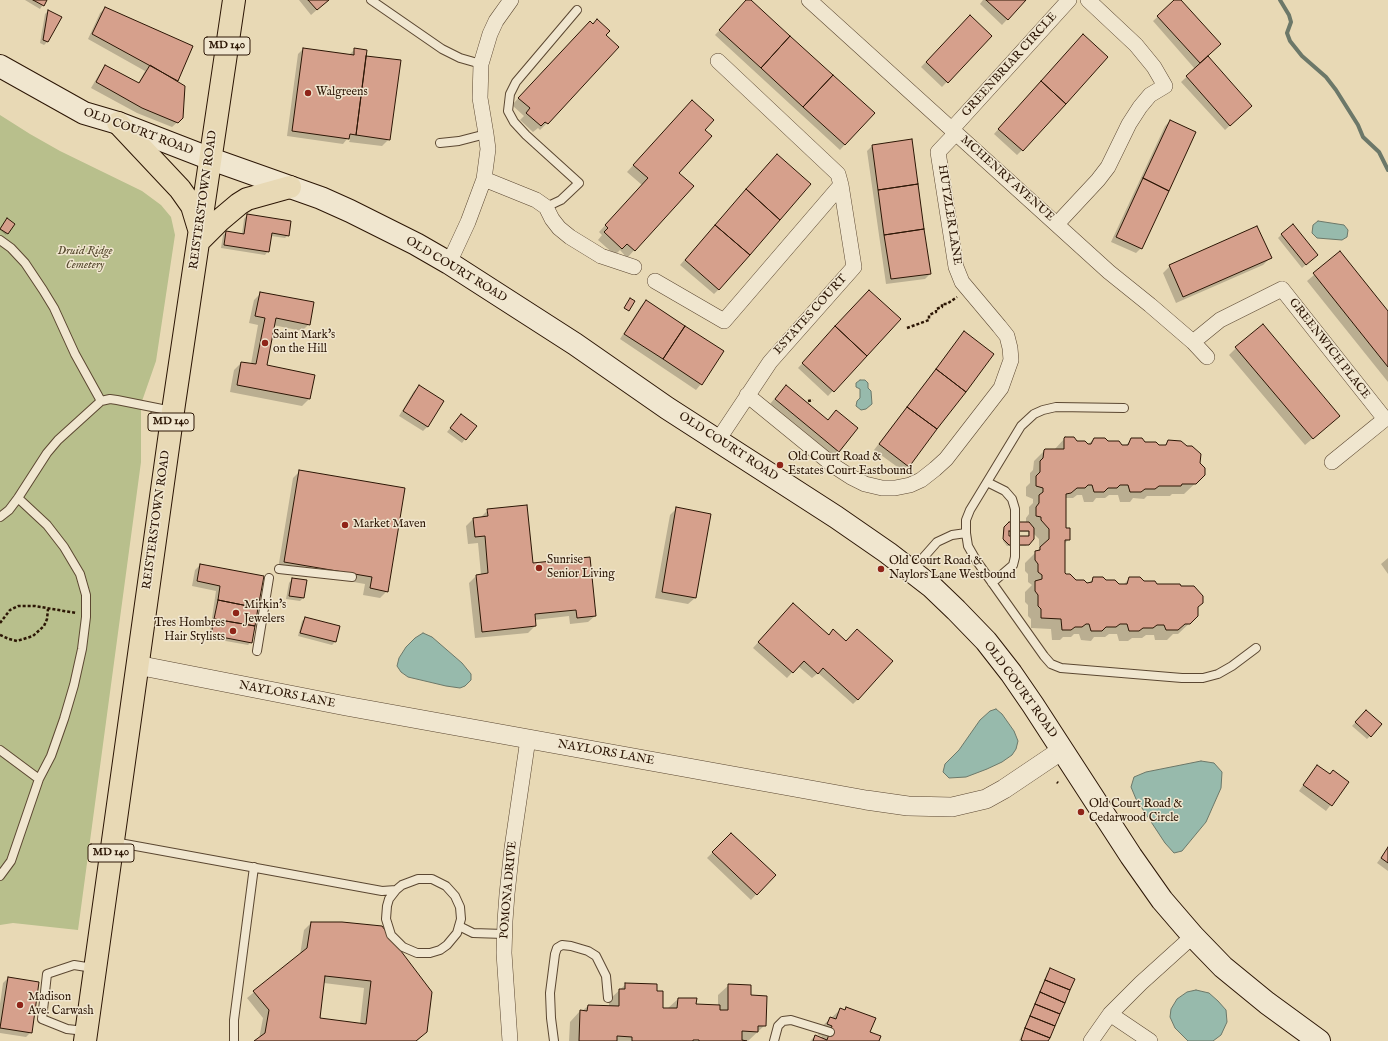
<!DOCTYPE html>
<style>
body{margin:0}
canvas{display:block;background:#e8d9b5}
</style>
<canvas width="1388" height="1041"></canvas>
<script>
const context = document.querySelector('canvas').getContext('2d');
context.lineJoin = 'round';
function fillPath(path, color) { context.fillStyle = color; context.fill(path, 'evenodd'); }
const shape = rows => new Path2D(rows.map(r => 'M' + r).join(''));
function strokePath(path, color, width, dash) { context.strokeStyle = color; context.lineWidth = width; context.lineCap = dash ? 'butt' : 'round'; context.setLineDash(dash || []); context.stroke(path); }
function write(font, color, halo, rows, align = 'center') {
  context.font = font + ' "IM FELL English",serif'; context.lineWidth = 3; context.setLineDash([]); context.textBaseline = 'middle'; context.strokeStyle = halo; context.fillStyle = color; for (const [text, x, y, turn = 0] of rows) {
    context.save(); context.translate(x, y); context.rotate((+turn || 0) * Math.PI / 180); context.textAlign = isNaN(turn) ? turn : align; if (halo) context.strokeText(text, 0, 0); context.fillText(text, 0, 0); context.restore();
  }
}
const green = shape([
 [0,115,30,134,60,151,142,191,161,205,171,217,175,235,156,361,141,404,141,462,78,930,13,923,0,925]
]);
const water = shape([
 [1318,221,1344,225,1348,230,1347,237,1342,240,1317,238,1312,233,1313,225,1318,221],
 [860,380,865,380,868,383,868,388,871,391,872,404,866,409,861,410,856,406,857,401,860,398,860,389,856,387,856,383,860,380],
 [423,633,432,637,462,663,471,674,471,680,465,686,460,688,446,686,408,677,401,672,397,666,399,658,406,647,415,638,423,633],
 [996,709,1002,714,1014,731,1018,741,1016,749,1012,755,1002,762,987,769,966,777,949,778,943,772,945,764,959,750,980,720,990,711,996,709],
 [1201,761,1214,763,1222,772,1221,788,1206,822,1182,851,1174,853,1165,843,1136,799,1131,787,1134,777,1146,772,1201,761],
 [1196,990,1209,993,1218,1001,1226,1010,1227,1022,1221,1035,1213,1041,1188,1041,1175,1028,1170,1017,1171,1009,1177,999,1187,992,1196,990]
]);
const shadow = shape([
 [25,0,46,0,40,9],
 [299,0,328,0,311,15],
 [748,0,749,0,873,114,840,150,715,35],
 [983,0,1025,0,1002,25,980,4],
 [1176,0,1179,0,1206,57,1251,106,1225,130,1181,82,1195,69,1153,21],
 [105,8,192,46,177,81,182,118,172,127,137,113,91,88,101,71,106,66,138,84,145,71,88,39,100,13],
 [48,11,61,17,47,42,44,45,40,43,45,14],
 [965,21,991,36,942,87,921,67],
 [583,29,605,35,618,47,547,123,540,130,538,128,533,132,520,120,524,116,512,105],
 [1078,40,1022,150,1017,155,994,134],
 [303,49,349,55,355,49,365,57,389,139,382,146,349,142,350,140,347,139,343,144,287,136,298,54],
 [685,108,704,130,678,173,693,186,627,258,620,250,615,255,598,240,602,235,599,232,642,185,627,172],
 [1170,121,1141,248,1136,253,1111,242,1165,126],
 [872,146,930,274,925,279,886,284,867,151],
 [772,160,719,289,714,294,680,265],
 [247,215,288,235,285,238,271,236,268,251,265,255,221,248,223,235,227,232,242,234,244,219],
 [6,221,7,233,6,235,0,230],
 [1257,227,1270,258,1263,265,1176,303,1163,273,1170,266],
 [1282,234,1317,255,1302,268,1278,238],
 [1340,253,1388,313,1388,382,1307,281],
 [261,293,309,324,302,331,273,325,265,366,314,376,309,399,302,406,230,392,234,370,241,363,251,364,258,325,249,323,254,300],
 [864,296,899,319,828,396,798,368],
 [646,301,701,384,696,390,620,339,641,306],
 [959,338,993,355,903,471,874,450],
 [1236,348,1339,416,1305,445,1229,355],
 [420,386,428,426,423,431,399,416,414,391],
 [781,391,828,420,831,416,838,451,833,456,770,404],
 [461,415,475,426,462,443,447,432],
 [1065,438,1087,445,1094,439,1122,446,1125,446,1132,439,1159,446,1164,446,1169,441,1199,464,1204,475,1184,494,1172,494,1170,496,1147,496,1144,499,1133,498,1130,502,1120,502,1118,495,1109,495,1105,498,1096,498,1093,502,1084,502,1082,495,1077,495,1073,498,1065,498,1065,529,1069,539,1064,544,1064,573,1075,581,1087,585,1094,578,1118,585,1123,585,1130,578,1157,585,1197,608,1197,616,1178,634,1173,634,1167,640,1155,640,1154,635,1146,635,1142,638,1132,638,1128,641,1119,641,1117,634,1109,634,1105,637,1094,637,1091,641,1081,640,1079,634,1074,634,1071,637,1063,637,1060,640,1052,640,1051,629,1031,628,1031,619,1028,616,1028,605,1025,602,1025,592,1032,585,1028,582,1028,574,1025,571,1025,563,1039,549,1039,539,1033,533,1033,539,1026,546,1007,546,1003,541,1003,530,1004,528,1026,523,1026,518,1029,514,1029,507,1033,503,1033,499,1026,496,1026,487,1030,483,1030,473,1033,470,1034,461,1045,450,1054,450],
 [1008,532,1028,532,1028,537,1008,537],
 [300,471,387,591,380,598,363,595,365,584,278,569,293,478],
 [677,508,695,598,688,604,655,598,670,515],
 [488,510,532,564,595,616,588,622,570,624,569,616,534,620,535,626,528,633,475,638,469,583,476,576,481,575,478,543,468,544,466,526,473,519,481,518,481,517],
 [1388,558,1388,574,1381,564],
 [200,565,263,576,251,642,248,645,209,638,216,591,192,586,195,570],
 [292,579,303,598,300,601,286,599,289,583],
 [788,609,858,699,853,704,818,673,812,678,798,666,787,678,753,648],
 [305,618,335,642,332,645,298,636,302,621],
 [1366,711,1381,725,1367,739,1352,726],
 [1312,772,1329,775,1348,782,1326,811,1299,791],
 [731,834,774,875,751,900,707,858],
 [1388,848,1388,871,1377,863],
 [311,923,426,1032,417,1041,256,1041,259,1039,263,1018,247,998,300,955,304,930],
 [324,983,364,988,360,1024,319,1019],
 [1051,970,1047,1041,1019,1041,1047,973],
 [8,978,31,1032,26,1037,0,1033,0,1004,3,983],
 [626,984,655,992,662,1009,667,1009,678,999,695,1005,718,1006,718,995,729,985,750,996,765,1025,748,1041,569,1041,570,1022,580,1011,582,1011,588,1006,609,1006,609,1000],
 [846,1008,878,1041,810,1041,815,1036,821,1039,822,1036,818,1035,820,1028,841,1009,844,1010]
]);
const stream = shape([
 [1280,0,1289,15,1291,22,1287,33,1290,41,1302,56,1326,77,1336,90,1358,125,1363,137,1379,152,1388,170]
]);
const building = shape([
 [33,0,47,0,44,6,33,0],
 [308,0,329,0,317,10,308,0],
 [746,0,751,0,790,36,761,68,719,30,746,0],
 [986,0,1026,0,1008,20,986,0],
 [1174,0,1181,0,1221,44,1200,63,1157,16,1174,0],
 [105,7,193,46,178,81,92,34,105,7],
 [48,10,62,17,48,42,43,40,48,10],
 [970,15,992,36,948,83,926,62,970,15],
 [597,19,610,31,606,35,619,47,548,124,545,122,541,126,526,113,530,108,518,98,590,21,593,24,597,19],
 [1083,34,1108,57,1066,104,1041,81,1083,34],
 [790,36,833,75,803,107,761,68,790,36],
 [303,48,354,55,354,48,367,50,356,135,350,134,349,139,292,131,303,48],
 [366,56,401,60,390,140,356,135,366,56],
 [1208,56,1252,106,1230,126,1186,76,1208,56],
 [105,65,139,83,150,65,185,86,183,118,178,123,142,108,96,82,105,65],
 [833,75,875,113,845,145,803,107,833,75],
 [1041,81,1066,104,1023,151,998,129,1041,81],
 [692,100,714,120,705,130,712,136,679,173,694,186,635,251,627,244,622,249,604,232,608,228,605,225,648,178,633,165,692,100],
 [1170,120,1196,132,1169,191,1143,178,1170,120],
 [912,139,918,184,878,190,872,145,912,139],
 [777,154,811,184,780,220,746,189,777,154],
 [1143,178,1169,191,1142,249,1116,237,1143,178],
 [918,184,924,229,884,235,878,190,918,184],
 [746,189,780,220,750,255,715,225,746,189],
 [247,214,291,221,289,236,272,233,269,252,224,245,226,231,244,234,247,214],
 [7,218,15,224,8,234,0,229,7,218],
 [1293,224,1318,255,1306,265,1281,234,1293,224],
 [715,225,750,255,719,290,685,260,715,225],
 [1257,226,1272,258,1183,297,1169,265,1257,226],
 [924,229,931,274,891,279,884,235,924,229],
 [1340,251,1388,311,1388,367,1313,273,1340,251],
 [869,290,901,319,867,356,835,326,869,290],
 [260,292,314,302,310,325,276,318,267,365,315,375,310,399,237,385,241,362,256,364,265,318,255,316,260,292],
 [630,298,635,301,629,311,624,308,630,298],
 [646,300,685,326,663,359,624,334,646,300],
 [1263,324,1340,416,1313,439,1235,347,1263,324],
 [685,326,724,351,702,385,663,359,685,326],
 [835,326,867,356,834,392,802,363,835,326],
 [964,331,994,354,966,392,936,369,964,331],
 [936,369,966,392,937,429,907,407,936,369],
 [419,385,444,401,428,427,403,411,419,385],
 [786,385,828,420,836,410,858,428,839,452,775,399,786,385],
 [907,407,937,429,909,467,879,444,907,407],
 [461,414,477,426,466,440,450,428,461,414],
 [1065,437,1074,437,1077,441,1085,441,1088,444,1091,444,1094,438,1105,438,1108,441,1119,441,1122,445,1128,445,1131,438,1142,438,1145,442,1156,442,1159,445,1166,445,1168,440,1181,441,1187,446,1192,446,1201,454,1200,463,1205,468,1205,475,1196,484,1182,484,1181,486,1159,486,1155,489,1145,489,1141,492,1130,492,1128,485,1120,485,1117,488,1108,488,1104,492,1094,492,1092,485,1088,485,1085,488,1077,488,1071,493,1066,494,1066,528,1070,528,1070,540,1065,540,1065,573,1066,574,1070,574,1076,580,1084,580,1087,583,1092,582,1093,577,1103,577,1106,580,1115,580,1119,584,1127,584,1129,577,1140,577,1144,581,1155,581,1157,584,1180,584,1181,586,1194,586,1203,596,1203,603,1198,607,1198,616,1190,624,1185,624,1178,630,1166,630,1164,625,1157,625,1153,628,1143,628,1139,631,1129,631,1127,624,1120,624,1116,627,1106,627,1102,631,1091,631,1089,624,1086,624,1082,627,1075,627,1071,630,1062,630,1061,619,1041,618,1041,609,1038,606,1038,595,1035,591,1035,581,1042,579,1042,575,1038,572,1038,564,1035,560,1035,551,1040,550,1040,547,1049,539,1049,529,1041,520,1041,517,1036,516,1036,507,1039,503,1039,495,1043,492,1043,488,1036,486,1036,476,1040,472,1040,461,1043,458,1044,450,1045,449,1064,449,1064,438,1065,437],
 [299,470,405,488,388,592,370,588,372,577,284,562,299,470],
 [527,505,533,563,590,557,596,616,577,618,576,610,535,614,536,626,482,632,476,575,488,573,485,536,475,537,473,518,488,516,487,509,527,505],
 [676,507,711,514,696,598,662,592,676,507],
 [1009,522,1029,522,1034,528,1034,539,1029,545,1009,545,1003,539,1004,527,1009,522],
 [1009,531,1029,531,1029,536,1009,536,1009,531],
 [200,564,264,576,258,608,218,600,220,586,197,581,200,564],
 [292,578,307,580,304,598,289,596,292,578],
 [218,600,258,608,255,626,214,619,218,600],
 [793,603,829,635,833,629,846,641,857,629,893,661,858,700,823,668,818,674,804,661,793,673,758,642,793,603],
 [305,617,340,626,336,642,300,633,305,617],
 [214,619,255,626,252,643,211,635,214,619],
 [1366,710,1382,724,1371,737,1355,722,1366,710],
 [1317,765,1330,774,1333,770,1349,782,1332,806,1303,785,1317,765],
 [731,833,776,875,757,895,712,852,731,833],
 [1388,847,1388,863,1381,858,1388,847],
 [311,922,342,922,382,926,432,992,427,1032,416,1041,254,1041,265,1033,269,1010,253,991,307,948,311,922],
 [325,976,371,981,366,1024,320,1018,325,976],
 [1050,968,1075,979,1070,990,1045,980,1050,968],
 [8,977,39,982,32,1033,0,1028,8,977],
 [1045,980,1070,990,1065,1003,1040,992,1045,980],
 [625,983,657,984,657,991,663,991,663,1008,677,1008,678,998,697,998,696,1004,720,1005,720,1010,728,1010,728,984,751,985,751,995,767,996,766,1026,758,1026,758,1032,742,1031,742,1040,747,1041,699,1041,699,1040,693,1040,693,1041,632,1041,632,1037,617,1036,617,1041,579,1041,580,1010,587,1011,588,1005,619,1006,619,989,625,989,625,983],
 [1040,992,1065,1003,1060,1014,1035,1004,1040,992],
 [1035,1004,1060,1014,1055,1026,1030,1016,1035,1004],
 [846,1007,876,1018,870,1032,881,1036,879,1041,813,1041,815,1035,827,1040,832,1026,827,1024,830,1017,836,1019,840,1008,845,1010,846,1007],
 [1030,1016,1055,1026,1050,1038,1025,1028,1030,1016],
 [1025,1028,1050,1038,1048,1041,1023,1041,1021,1040,1025,1028]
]);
const path = shape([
 [907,328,929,320,929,315,936,312,936,309,942,307,942,304,947,304,957,297],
 [808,401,813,400],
 [0,623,10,610,18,606,35,606,76,613],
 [0,635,9,639,17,641,33,636,44,626,47,619,48,609],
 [1057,782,1058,783]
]);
const service = shape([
 [371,0,442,49,460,58,481,64],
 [440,143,459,141,486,134],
 [546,207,561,200,579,183,526,135,514,122,508,111,510,94,516,82,577,10],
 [0,240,11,248,25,263,43,290,54,308,75,354,101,401],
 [1124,408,1056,407,1043,410,1034,414,1021,426,970,510,966,520,966,533,968,546,976,560,1044,656,1051,664,1061,668,1182,678,1203,678,1218,674,1232,666,1256,648],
 [987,482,1005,491,1012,499,1015,509,1015,557,1013,565,992,583],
 [18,498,47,525,64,547,80,574,86,595,86,617,82,649,74,685,64,719,51,756,39,779],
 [0,517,9,510,18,498,47,453,58,440,101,401,110,399,117,400,172,411],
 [279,569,352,577],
 [914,571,922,559,937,542,952,535,966,533],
 [257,651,269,578],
 [0,750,39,779,11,861,0,876],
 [114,842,382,891,396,890,402,885,418,879,432,879,446,886,455,896,460,907,461,919,457,933,447,945,440,950,430,953,417,953,403,947,391,935,386,919,387,906,389,899,396,890],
 [459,926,473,933,504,934],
 [85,1031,67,1029,42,1019,47,974,74,965,93,968],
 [234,1041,234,1020,254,867],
 [554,1041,551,1018,550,993,555,954,557,948,562,945,571,946,588,951,596,956,606,976,608,998],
 [774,1041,778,1026,783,1021,791,1020,830,1032]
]);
const minor = shape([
 [809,0,1109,272,1150,305,1193,342,1207,357],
 [718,61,838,174,841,185,854,267,770,362,718,440],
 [952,129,1069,0],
 [484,179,536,200,546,207,552,219,559,228,570,237,601,256,634,267],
 [1057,224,1098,180,1108,167,1129,124,1140,107,1150,95,1165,86,1154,67,1136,45,1088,0],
 [449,263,468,222,484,179,488,149,486,134,480,98,481,64,490,34,496,21,511,0],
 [655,281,724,321,841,185],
 [1193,342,1220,320,1282,289,1385,419,1332,462],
 [747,395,834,466,851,477,865,484,882,488,895,488,910,485,921,480,935,469,946,459,1001,388,1011,360,1010,348,1007,336,999,326,962,282,956,267,938,152,956,133],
 [1110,1014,1150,1041],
 [510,1041,504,953,505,921,507,894,512,848,528,739],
 [1091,1041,1110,1014,1141,983,1193,936]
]);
const tertiary = shape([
 [137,665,346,706,866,800,908,806,952,807,986,799,1004,789,1062,750]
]);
const secondary = shape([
 [0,66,84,113,118,123,211,159,321,198,350,211,416,244,449,263,575,344,667,408,836,517,888,553,932,587,956,610,986,641,1011,673,1033,705,1131,856,1162,900,1193,936,1223,967,1267,1003,1319,1041]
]);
const primary = shape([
 [118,123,180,189,192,206,199,229],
 [199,241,220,220,239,204,247,199,290,187],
 [85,1041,174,404,234,0]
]);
const markers = [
 [308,93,4,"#8f2418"],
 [265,343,4,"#8f2418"],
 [780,465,4,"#8f2418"],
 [345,525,4,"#8f2418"],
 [539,568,4,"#8f2418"],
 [881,569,4,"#8f2418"],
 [236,613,4,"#8f2418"],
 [233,631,4,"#8f2418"],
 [1081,812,4,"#8f2418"],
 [20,1005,4,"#8f2418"]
];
const shields = [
 [227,46,46],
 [171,422,46],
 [111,853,46]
];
const shieldNames = [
 ["MD 140",227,46],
 ["MD 140",171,422],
 ["MD 140",111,853]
];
const streetNames = [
 ["GREENBRIAR CIRCLE",1010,65,-48],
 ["OLD COURT ROAD",138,132,20],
 ["MCHENRY AVENUE",1007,179,42],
 ["REISTERSTOWN ROAD",204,200,-82],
 ["HUTZLER LANE",949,215,81],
 ["OLD COURT ROAD",456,270,31],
 ["ESTATES COURT",811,315,-48],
 ["GREENWICH PLACE",1329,349,52],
 ["OLD COURT ROAD",728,447,33],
 ["REISTERSTOWN ROAD",157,520,-82],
 ["OLD COURT ROAD",1020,690,54],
 ["NAYLORS LANE",287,695,11],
 ["NAYLORS LANE",606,753,10],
 ["POMONA DRIVE",509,890,-85]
];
const poiNames = [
 ["Walgreens",316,93],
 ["Saint Mark's",273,336],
 ["on the Hill",273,350],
 ["Old Court Road &",788,458],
 ["Estates Court Eastbound",788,472],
 ["Market Maven",353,525],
 ["Sunrise",547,561],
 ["Senior Living",547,575],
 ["Old Court Road &",889,562],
 ["Naylors Lane Westbound",889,576],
 ["Mirkin's",244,606],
 ["Jewelers",244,620],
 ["Tres Hombres",225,624,"right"],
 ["Hair Stylists",225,638,"right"],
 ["Old Court Road &",1089,805],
 ["Cedarwood Circle",1089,819],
 ["Madison",28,998],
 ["Ave. Carwash",28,1012]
];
const parkNames = [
 ["Druid Ridge",85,252],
 ["Cemetery",85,266]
];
fillPath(green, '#b8bf8c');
fillPath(water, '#97baac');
strokePath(water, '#6c7869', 1);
fillPath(shadow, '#0003');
strokePath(stream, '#6c7869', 4);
fillPath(building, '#d6a08c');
strokePath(building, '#2c1605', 1);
strokePath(service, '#5b4731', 10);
strokePath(minor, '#5b4731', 16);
strokePath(tertiary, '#5b4731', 20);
strokePath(secondary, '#2c1605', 24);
strokePath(primary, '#2c1605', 24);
strokePath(path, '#2c1605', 2.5, [3, 2]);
strokePath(service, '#f0e6cf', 8);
strokePath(minor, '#f0e6cf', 15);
strokePath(tertiary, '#f0e6cf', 19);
strokePath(secondary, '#f0e6cf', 22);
strokePath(primary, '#e8d9b5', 22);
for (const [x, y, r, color] of markers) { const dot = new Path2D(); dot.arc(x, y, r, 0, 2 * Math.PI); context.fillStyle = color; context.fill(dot); strokePath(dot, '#f0e6cf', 1.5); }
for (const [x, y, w] of shields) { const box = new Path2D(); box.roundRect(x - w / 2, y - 9, w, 18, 3); context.fillStyle = '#f0e6cf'; context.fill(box); strokePath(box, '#2c1605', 1); }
write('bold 11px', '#2c1605', null, shieldNames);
write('12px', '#2c1605', '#f0e6cf', streetNames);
write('12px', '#2c1605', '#f0e6cf', poiNames, 'left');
write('italic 12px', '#56492e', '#f0e6cf', parkNames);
</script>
